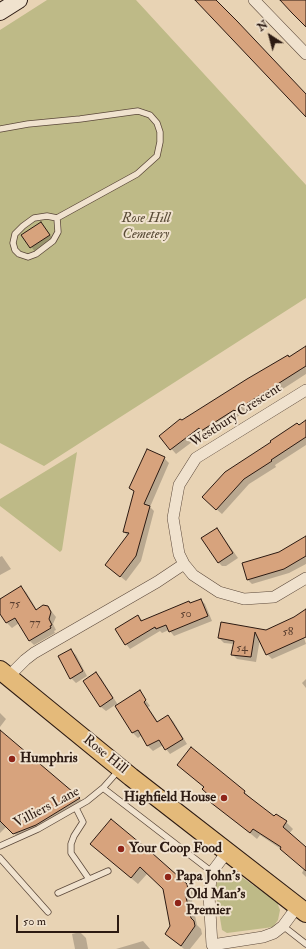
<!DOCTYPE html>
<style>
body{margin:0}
#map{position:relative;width:306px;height:949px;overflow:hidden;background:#e8d3b4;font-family:"IM FELL Double Pica",serif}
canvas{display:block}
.north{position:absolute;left:250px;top:16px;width:40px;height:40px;-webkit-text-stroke:3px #f0e2ce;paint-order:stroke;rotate:324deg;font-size:11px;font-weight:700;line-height:16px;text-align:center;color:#2c1a12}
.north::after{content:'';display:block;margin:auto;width:14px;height:18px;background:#2c1a12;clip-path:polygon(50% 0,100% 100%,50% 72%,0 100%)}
.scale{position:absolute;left:16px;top:915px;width:103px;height:18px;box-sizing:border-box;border:2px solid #2c1a12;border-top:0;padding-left:5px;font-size:12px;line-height:14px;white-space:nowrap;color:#2c1a12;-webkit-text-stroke:3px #f0e2ce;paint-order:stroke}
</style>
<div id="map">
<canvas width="306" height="949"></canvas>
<div class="north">N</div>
<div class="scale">50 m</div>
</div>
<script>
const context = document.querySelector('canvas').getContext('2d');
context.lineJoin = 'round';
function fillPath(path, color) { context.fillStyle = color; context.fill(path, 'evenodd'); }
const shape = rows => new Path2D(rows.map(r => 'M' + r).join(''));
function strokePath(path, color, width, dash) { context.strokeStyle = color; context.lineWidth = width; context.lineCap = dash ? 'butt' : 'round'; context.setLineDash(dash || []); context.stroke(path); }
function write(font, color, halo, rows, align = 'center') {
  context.font = font + ' "IM FELL Double Pica",serif'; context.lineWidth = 4; context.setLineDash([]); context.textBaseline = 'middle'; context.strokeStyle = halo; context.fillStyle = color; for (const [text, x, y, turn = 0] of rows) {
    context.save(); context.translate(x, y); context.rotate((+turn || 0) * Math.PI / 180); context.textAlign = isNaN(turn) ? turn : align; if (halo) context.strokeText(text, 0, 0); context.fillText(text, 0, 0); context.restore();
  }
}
const green = shape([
 [47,0,136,0,306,185,306,298,44,466,0,443,0,30],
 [77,452,62,550,60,552,0,506,0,499],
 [225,873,236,873,277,902,280,910,278,920,273,927,227,933,222,930,215,888,219,878]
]);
const shadow = shape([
 [41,223,54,240,36,253,23,236],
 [306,347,306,374,241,416,240,415,207,435,204,433,176,454,160,436],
 [306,421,306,445,275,465,276,467,249,484,222,514,208,502,299,426],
 [164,458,169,463,150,507,154,511,141,561,126,581,106,565,128,536,124,532,135,492,131,488],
 [216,529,221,534,238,558,226,566,222,566,217,561],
 [306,538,306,564,289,573,252,584,247,579,279,553],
 [2,556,11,569,0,575,0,557],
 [21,588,26,592,37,610,48,607,56,617,53,624,56,630,54,631,55,633,34,645,29,640,19,623,12,628,7,623,0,612,0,600],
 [201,600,205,604,212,621,174,636,169,630,162,633,160,631,130,649,126,644,138,616,143,621],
 [306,610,306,636,304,638,306,644,272,659,267,654,260,639,256,662,237,659,232,654,234,644,224,643,219,638,222,623,266,631,294,618],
 [71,650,76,655,87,676,76,683,71,678],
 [96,673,101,678,118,705,139,691,150,706,148,707,158,722,168,716,173,721,187,744,170,754,163,745,153,751,148,746,142,735,138,738,133,733,115,705,106,711,101,707,84,681],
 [306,679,306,688,302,683],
 [0,713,6,719,0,727],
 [0,731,80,799,84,803,19,838,7,826,0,833],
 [244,792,274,818,286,822,293,829,289,834,306,848,306,877,302,873,304,869,281,849,260,835,257,839,212,802],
 [91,844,186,885,193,892,194,897,192,901,197,925,201,929,202,934,190,949,184,949,166,934,171,926,164,889,147,874,138,884],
 [80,932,86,938,88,949,75,949,72,934],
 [143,941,150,949,116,949]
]);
const building = shape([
 [195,0,216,0,237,21,306,94,306,117,195,0],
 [280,0,306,0,306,27,292,13,280,0],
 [41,222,50,235,30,248,21,235,41,222],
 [306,346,306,366,235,411,234,410,201,431,199,428,170,450,159,436,180,419,182,420,247,379,288,355,289,357,306,346],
 [306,420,306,437,271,460,272,461,244,479,216,510,202,497,225,472,271,442,270,441,297,423,299,425,306,420],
 [147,449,165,457,144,504,150,506,136,556,120,577,105,565,129,533,123,532,134,491,129,488,147,449],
 [217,528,233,553,218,563,201,538,217,528],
 [306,536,306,556,284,569,247,580,242,563,279,552,306,536],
 [21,586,36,610,43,605,48,606,51,612,49,619,52,625,50,626,51,628,29,641,15,618,6,623,0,614,0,599,21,586],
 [201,599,208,616,169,632,166,625,156,629,155,627,125,645,115,629,138,615,141,621,189,601,190,603,201,599],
 [306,609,306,637,266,655,255,632,251,657,231,655,234,641,218,638,221,622,266,630,294,617,306,609],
 [71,649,83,671,70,679,58,656,71,649],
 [96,672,113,698,100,707,83,681,96,672],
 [140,690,146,700,144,702,157,722,168,715,183,739,165,750,159,740,147,746,138,730,132,733,115,706,140,690],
 [0,730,80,798,36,825,13,834,0,821,0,730],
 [191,747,245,791,244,793,274,816,276,814,287,821,283,827,306,847,306,871,280,849,281,847,253,829,250,833,210,802,213,799,202,789,204,787,177,765,191,747],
 [111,819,152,853,187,884,188,890,185,893,191,918,194,921,195,926,181,946,165,934,170,926,163,889,140,867,131,878,90,844,111,819]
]);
const lane = shape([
 [0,129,28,124,80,119,138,111,150,115,157,123,160,132,160,142,157,156,137,174,57,218],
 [47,216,57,218,58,232,53,241,36,254,28,257,19,254,15,250,13,243,15,234,23,226,34,218,47,216],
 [119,770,103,788,212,872],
 [76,808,83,822,74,836,71,844,71,853,89,879],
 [0,846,38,829,87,801,103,788],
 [0,858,48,912],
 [58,893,108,871],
 [283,926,306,944]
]);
const street = shape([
 [254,0,306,54],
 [306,390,196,458,179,485,173,518,179,554,184,564,193,575,219,592,244,599,274,597,306,578],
 [8,677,25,660,34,653,157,582,184,564],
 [227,852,212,872,209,895,212,945,263,937,274,933,283,926,297,907]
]);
const secondary = shape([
 [0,12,19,0]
]);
const primary = shape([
 [0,670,131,777,306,913]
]);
const markers = [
 [12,759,4,"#8f2418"],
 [224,798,4,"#8f2418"],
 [121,849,4,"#8f2418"],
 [168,877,4,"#8f2418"],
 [178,903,4,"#8f2418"]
];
const numberNames = [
 ["75",15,604],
 ["50",186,614],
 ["77",35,623],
 ["58",288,632],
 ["54",242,648]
];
const parkNames = [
 ["Rose Hill",146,219],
 ["Cemetery",146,235]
];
const streetNames = [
 ["Westbury Crescent",236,416,-33],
 ["Rose Hill",105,755,39],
 ["Villiers Lane",47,808,-28]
];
const poiNames = [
 ["Humphris",20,759],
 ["Highfield House",216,798,"right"],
 ["Your Coop Food",129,849],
 ["Papa John's",176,877],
 ["Old Man's",186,895],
 ["Premier",186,911]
];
fillPath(green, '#beba87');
fillPath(shadow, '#0003');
fillPath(building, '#d7a37d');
strokePath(building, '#2c1a12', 1);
strokePath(lane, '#5b483a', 7);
strokePath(street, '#5b483a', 12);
strokePath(secondary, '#2c1a12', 18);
strokePath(primary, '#2c1a12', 20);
strokePath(lane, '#f0e2ce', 5.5);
strokePath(street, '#f0e2ce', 11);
strokePath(secondary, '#f0e2ce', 16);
strokePath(primary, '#e4ba7a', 18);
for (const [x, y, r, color] of markers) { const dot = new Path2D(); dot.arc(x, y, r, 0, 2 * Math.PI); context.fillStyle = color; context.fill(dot); strokePath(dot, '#f0e2ce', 1.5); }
write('12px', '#573c2d', null, numberNames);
write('italic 14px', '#584a35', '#f0e2ce', parkNames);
write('14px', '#2c1a12', '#f0e2ce', streetNames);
write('bold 14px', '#2c1a12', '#f0e2ce', poiNames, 'left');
</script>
